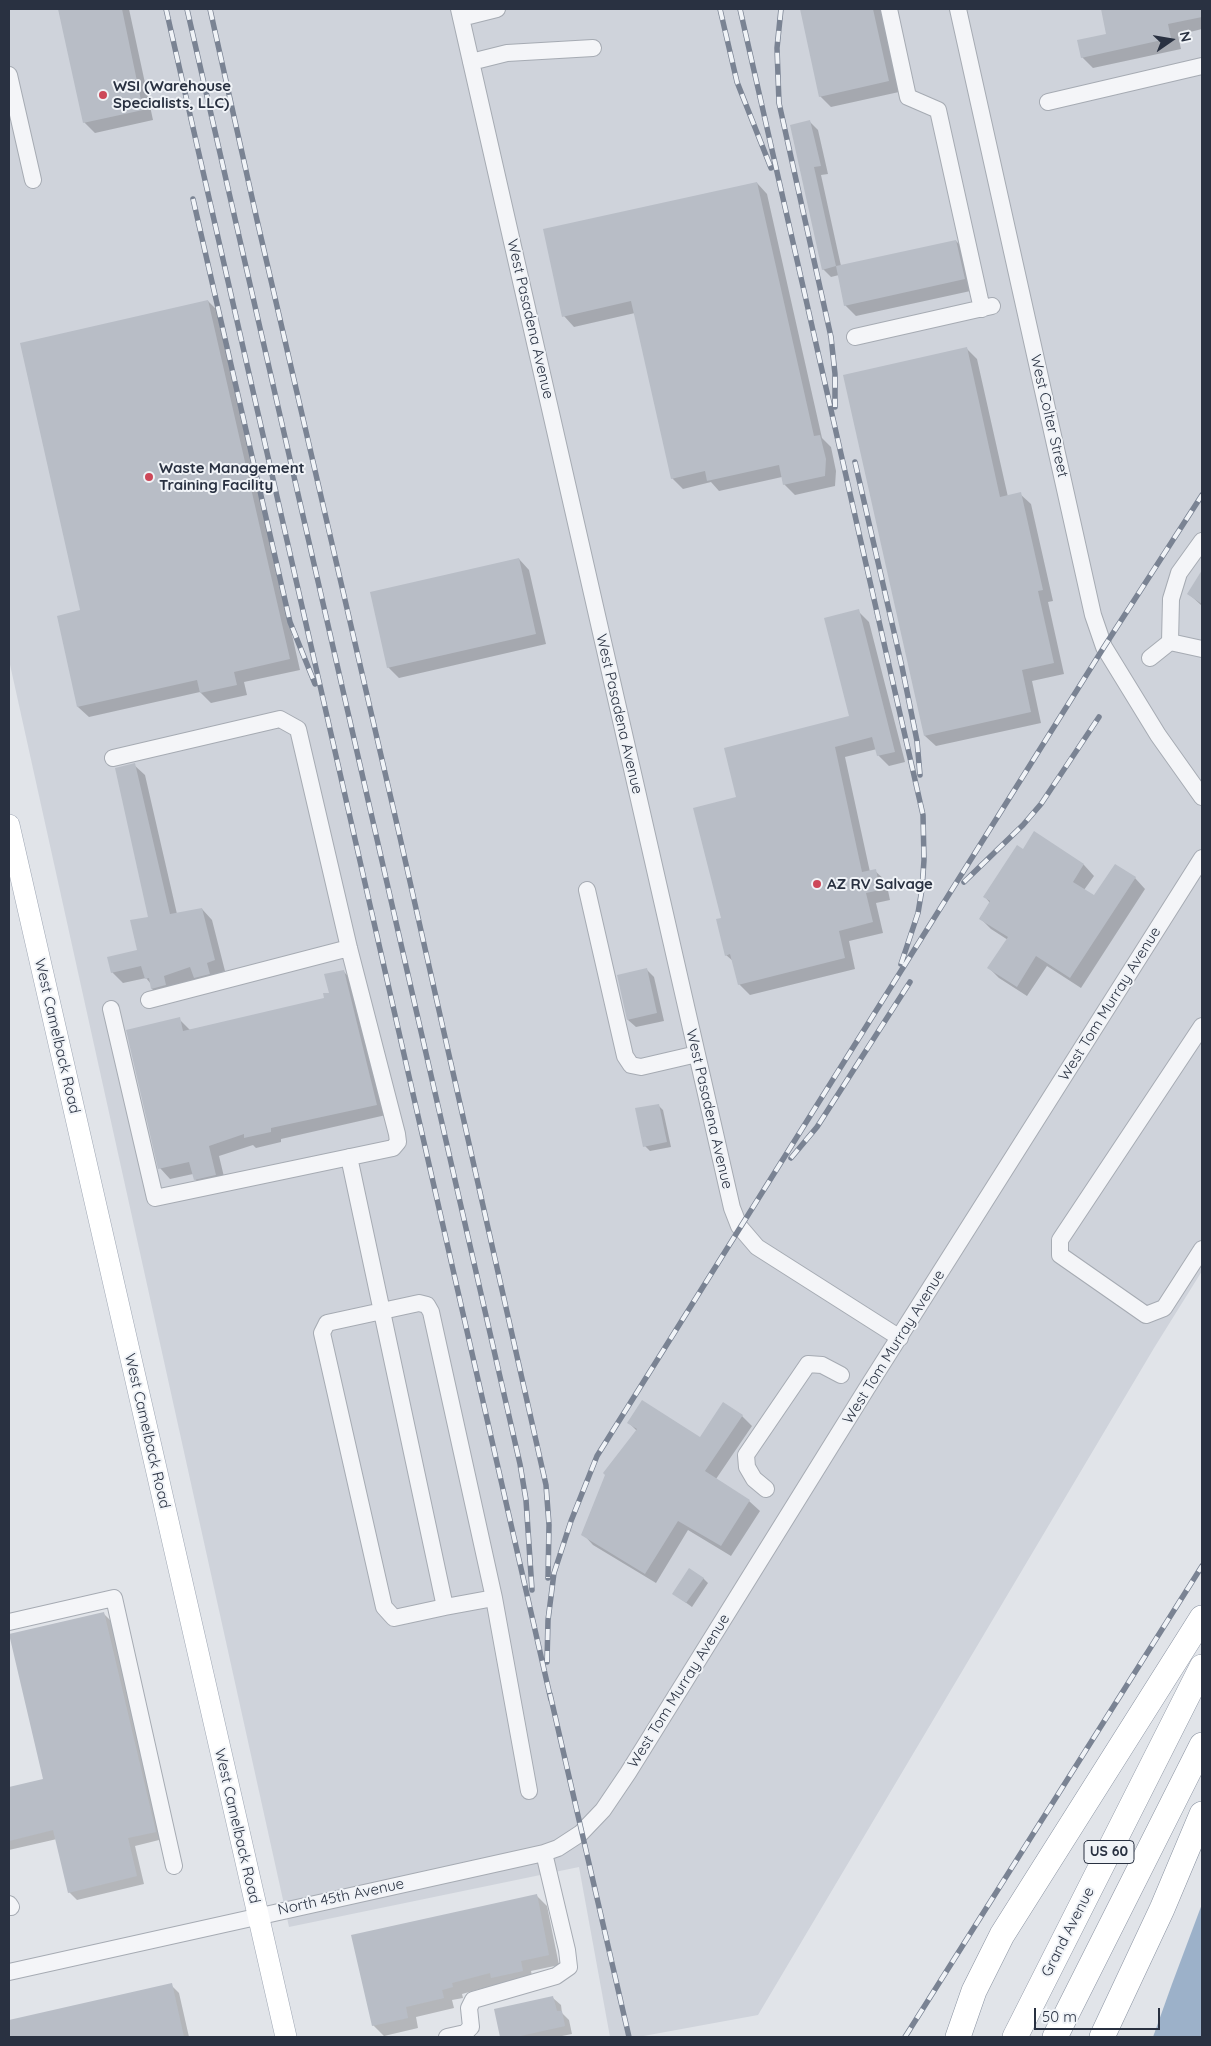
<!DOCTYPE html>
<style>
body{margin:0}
#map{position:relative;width:1211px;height:2046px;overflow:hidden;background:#e1e4e9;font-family:Quicksand,sans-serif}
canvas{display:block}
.frame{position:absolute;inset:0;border:10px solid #293141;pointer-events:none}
.north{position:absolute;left:1146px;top:15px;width:50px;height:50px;-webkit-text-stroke:4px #f0f3f7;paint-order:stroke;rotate:77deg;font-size:14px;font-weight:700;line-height:20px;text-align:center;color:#293141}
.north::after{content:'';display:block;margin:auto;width:18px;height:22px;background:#293141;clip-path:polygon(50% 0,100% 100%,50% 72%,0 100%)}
.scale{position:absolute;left:1034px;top:2008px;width:126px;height:22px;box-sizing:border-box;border:2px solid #293141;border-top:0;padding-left:6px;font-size:15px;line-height:18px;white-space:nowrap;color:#293141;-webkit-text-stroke:4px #f0f3f7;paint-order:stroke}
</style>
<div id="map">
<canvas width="1211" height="2046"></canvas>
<div class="frame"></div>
<div class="north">N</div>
<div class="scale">50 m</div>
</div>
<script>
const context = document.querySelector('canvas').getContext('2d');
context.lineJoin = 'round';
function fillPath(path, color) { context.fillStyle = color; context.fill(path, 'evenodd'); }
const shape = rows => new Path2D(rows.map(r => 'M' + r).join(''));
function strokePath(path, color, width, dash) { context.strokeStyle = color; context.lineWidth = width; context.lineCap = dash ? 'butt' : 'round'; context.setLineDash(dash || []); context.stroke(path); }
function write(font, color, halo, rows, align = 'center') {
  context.font = font + ' Quicksand,sans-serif'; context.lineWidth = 4; context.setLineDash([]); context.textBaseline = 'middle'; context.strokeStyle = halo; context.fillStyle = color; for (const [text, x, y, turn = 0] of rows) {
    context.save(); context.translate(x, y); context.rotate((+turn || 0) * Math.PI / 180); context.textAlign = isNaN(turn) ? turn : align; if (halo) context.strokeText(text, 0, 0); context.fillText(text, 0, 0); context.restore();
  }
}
const built = shape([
 [9,9,1202,9,1202,1271,1154,1348,758,2015,638,2037,610,2037,579,1867,289,1927,9,660]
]);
const water = shape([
 [1202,1904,1202,2037,1153,2037,1172,1984]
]);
const shadow = shape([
 [59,9,129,9,153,120,95,133,84,122],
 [801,9,881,9,899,92,831,107,820,96],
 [1102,9,1202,9,1202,29,1178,35,1181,49,1093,68,1082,57,1108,35],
 [810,122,818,130,828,174,821,175,841,266,956,241,967,252,975,290,856,316,845,305,839,275,831,277,823,269,791,126],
 [757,183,767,194,822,438,831,447,836,471,835,486,795,495,784,484,782,477,719,491,711,482,683,489,672,478,635,313,574,327,564,316],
 [208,301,219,312,300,670,244,682,247,695,211,703,200,692,89,717,78,707,82,611],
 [967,349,977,359,1008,497,1020,494,1031,504,1053,601,1048,602,1064,674,1032,681,1041,723,936,746,925,736],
 [519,559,529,570,546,644,399,678,388,667],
 [1202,572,1202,606,1189,594],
 [858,611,869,622,905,762,889,766,878,755,877,749,845,757,870,872,875,871,886,881,890,900,876,903,883,933,849,941,855,969,750,995,739,984,733,961,726,955,723,919,738,798,850,717],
 [134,765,145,775,177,914,202,909,212,920,225,971,217,974,220,984,163,999,152,989,151,984,146,978,123,983,112,972,138,950,150,918],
 [1034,833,1084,865,1094,876,1084,890,1095,897,1135,878,1145,889,1081,988,1047,966,1027,996,999,978,989,968,1008,940,991,929,980,918,990,903,985,897,1023,851],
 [646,969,654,977,664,1021,636,1027,628,1020],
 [344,972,355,983,386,1115,281,1139,281,1142,256,1148,253,1145,219,1156,226,1185,205,1190,195,1179,193,1174,170,1179,160,1168,179,1019,190,1030,326,999],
 [658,1105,663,1110,671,1147,650,1151,645,1146],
 [742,1416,752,1426,716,1479,749,1501,760,1511,731,1556,688,1530,656,1583,593,1545,583,1534,637,1431,629,1423,700,1439],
 [703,1578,708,1583,692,1607,674,1594],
 [103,1613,111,1621,163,1839,135,1846,144,1884,77,1900,69,1892,57,1839,9,1850,9,1788,45,1780],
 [537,1896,547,1906,559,1965,531,1971,533,1981,503,1988,498,1984,462,1994,463,1998,452,2000,454,2008,416,2017,418,2028,384,2036,373,2025],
 [171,1985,179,1993,189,2037,9,2037,9,2022],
 [553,1998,561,2005,562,2013,569,2020,572,2034,557,2037,501,2037,495,2010]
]);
const building = shape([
 [58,9,122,9,143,110,83,123],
 [800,9,873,9,889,81,819,97],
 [1101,9,1202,9,1202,17,1168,24,1171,38,1081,58,1077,40,1106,34],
 [810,120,821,166,814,167,836,266,822,270,790,125],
 [757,182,814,436,820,435,826,459,825,476,783,485,779,465,707,481,705,471,671,479,631,301,562,317,543,229],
 [956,240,965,279,844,306,836,266],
 [208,300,290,659,234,672,237,685,200,693,197,680,77,707,57,616,80,610,20,343],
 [967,347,1000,497,1021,492,1043,590,1038,591,1054,663,1022,670,1031,712,924,736,843,375],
 [519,558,536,634,387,668,370,592],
 [1202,570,1202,604,1187,594],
 [859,609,895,752,877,756,872,737,835,747,862,872,876,869,880,890,866,893,873,922,839,931,845,958,738,985,730,954,725,956,716,919,721,918,693,808,736,797,724,748,849,716,824,618],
 [135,763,170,914,202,908,215,960,207,963,210,974,194,978,190,967,164,976,166,985,151,989,149,978,145,979,141,966,111,973,107,957,137,950,130,920,148,917,115,768],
 [1034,831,1084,864,1073,882,1094,895,1115,864,1136,877,1070,978,1036,956,1017,987,987,968,1008,937,979,919,990,901,983,897,1017,845,1023,849],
 [647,968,657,1013,627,1020,617,975],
 [344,970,377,1105,271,1128,271,1132,244,1138,244,1134,209,1146,216,1175,194,1180,189,1162,158,1169,126,1030,180,1017,183,1031,324,998,323,993,329,993,324,974],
 [659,1104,667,1142,643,1147,635,1108],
 [642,1400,700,1437,723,1402,743,1415,705,1471,750,1500,721,1546,678,1521,645,1574,581,1535,605,1475,603,1473,637,1429,627,1423],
 [689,1568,704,1578,686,1603,672,1594],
 [104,1612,156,1832,128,1838,137,1876,68,1893,53,1830,9,1841,9,1787,43,1779,9,1634],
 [537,1894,549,1955,521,1961,523,1971,491,1978,490,1973,452,1983,453,1987,442,1990,444,1998,406,2007,408,2018,372,2026,351,1935],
 [172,1983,184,2037,9,2037,9,2020],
 [553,1996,557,2011,562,2011,565,2026,516,2037,500,2037,494,2009]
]);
const minor = shape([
 [459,9,732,1208,739,1226,757,1247,900,1338],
 [889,9,908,97,938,110,982,309],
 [958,9,1093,615,1104,647,1158,735,1202,797],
 [461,18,497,9],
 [471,62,507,53,593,48],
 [9,75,33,180],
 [1048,102,1202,66],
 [855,337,992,306],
 [1170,642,1171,599,1179,573,1202,541],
 [1150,658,1170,642,1202,649],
 [587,890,625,1056,631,1065,641,1067,697,1054],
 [149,1000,349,948],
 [111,1009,155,1198,393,1148,398,1142,397,1134,349,948,298,729,280,719,113,758],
 [1202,1026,1060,1240,1060,1255,1146,1315,1164,1308,1202,1249],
 [349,1157,445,1607,494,1598,529,1791],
 [766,1489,754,1479,747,1467,746,1455,808,1364,822,1365,841,1375],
 [445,1607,394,1618,384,1607,322,1333,327,1323,419,1303,427,1305,431,1312,494,1598],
 [9,1622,114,1598,174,1866],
 [9,1904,11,1907],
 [9,1972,544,1853,558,1848,581,1833,603,1810,628,1773,867,1388,1202,858],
 [447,2037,465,2033,471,2027,469,2008,473,2000,556,1976,569,1967,567,1950,544,1853]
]);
const major = shape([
 [9,825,286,2037]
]);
const highway = shape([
 [958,2037,974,1991,1002,1935,1202,1618],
 [1015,2037,1202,1667],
 [1055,2037,1202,1745],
 [1102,2037,1162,1909,1202,1814]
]);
const rail = shape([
 [166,9,551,1700],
 [187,9,520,1464,526,1500,532,1590],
 [210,9,257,220,399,833,546,1485,549,1525,548,1578],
 [720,9,737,82,771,168],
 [740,9,923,815,924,860,922,889,918,913,901,964],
 [781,9,777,48,779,103,831,337,835,374,835,407],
 [193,199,290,622,315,684],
 [855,462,902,667,917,741,920,775],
 [964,882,1023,825,1041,804,1099,717],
 [791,1158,817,1127,910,982],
 [547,1662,548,1620,554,1573,571,1521,597,1456,1104,647,1202,495],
 [550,1694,629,2037],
 [905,2037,1202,1566]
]);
const markers = [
 [103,95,5,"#cd4758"],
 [149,477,5,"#cd4758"],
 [817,884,5,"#cd4758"]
];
const shields = [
 [1109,1852,50]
];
const shieldNames = [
 ["US 60",1109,1852]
];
const poiNames = [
 ["WSI (Warehouse",113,86],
 ["Specialists, LLC)",113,103],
 ["Waste Management",159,468],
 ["Training Facility",159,485],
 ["AZ RV Salvage",827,884]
];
const streetNames = [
 ["West Pasadena Avenue",530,319,77],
 ["West Colter Street",1049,416,77],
 ["West Pasadena Avenue",619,714,77],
 ["West Tom Murray Avenue",1110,1004,-58],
 ["West Camelback Road",57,1036,77],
 ["West Pasadena Avenue",709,1109,77],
 ["West Tom Murray Avenue",894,1347,-58],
 ["West Camelback Road",147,1431,77],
 ["West Tom Murray Avenue",679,1691,-58],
 ["West Camelback Road",237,1826,77],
 ["North 45th Avenue",341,1897,-12],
 ["Grand Avenue",1068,1932,-63]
];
fillPath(built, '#cfd3db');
fillPath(water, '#9cb1c9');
fillPath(shadow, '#0003');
fillPath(building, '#b8bdc6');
strokePath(minor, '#a6abb3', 18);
strokePath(major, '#a0a8b5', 22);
strokePath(highway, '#8891a0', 26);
strokePath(minor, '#f4f5f8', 16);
strokePath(major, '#fff', 21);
strokePath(highway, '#fff', 25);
strokePath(rail, '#7a8393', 5.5);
strokePath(rail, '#f0f3f7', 4, [11]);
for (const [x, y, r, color] of markers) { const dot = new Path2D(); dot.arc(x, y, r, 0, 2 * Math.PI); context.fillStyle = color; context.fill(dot); strokePath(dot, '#f0f3f7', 2); }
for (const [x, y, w] of shields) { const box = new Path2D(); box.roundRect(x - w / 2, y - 11.5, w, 23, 4); context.fillStyle = '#f0f3f7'; context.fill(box); strokePath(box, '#293141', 1); }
write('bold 14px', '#293141', null, shieldNames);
write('bold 15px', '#293141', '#f0f3f7', poiNames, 'left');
write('15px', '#293141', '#f0f3f7', streetNames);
</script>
